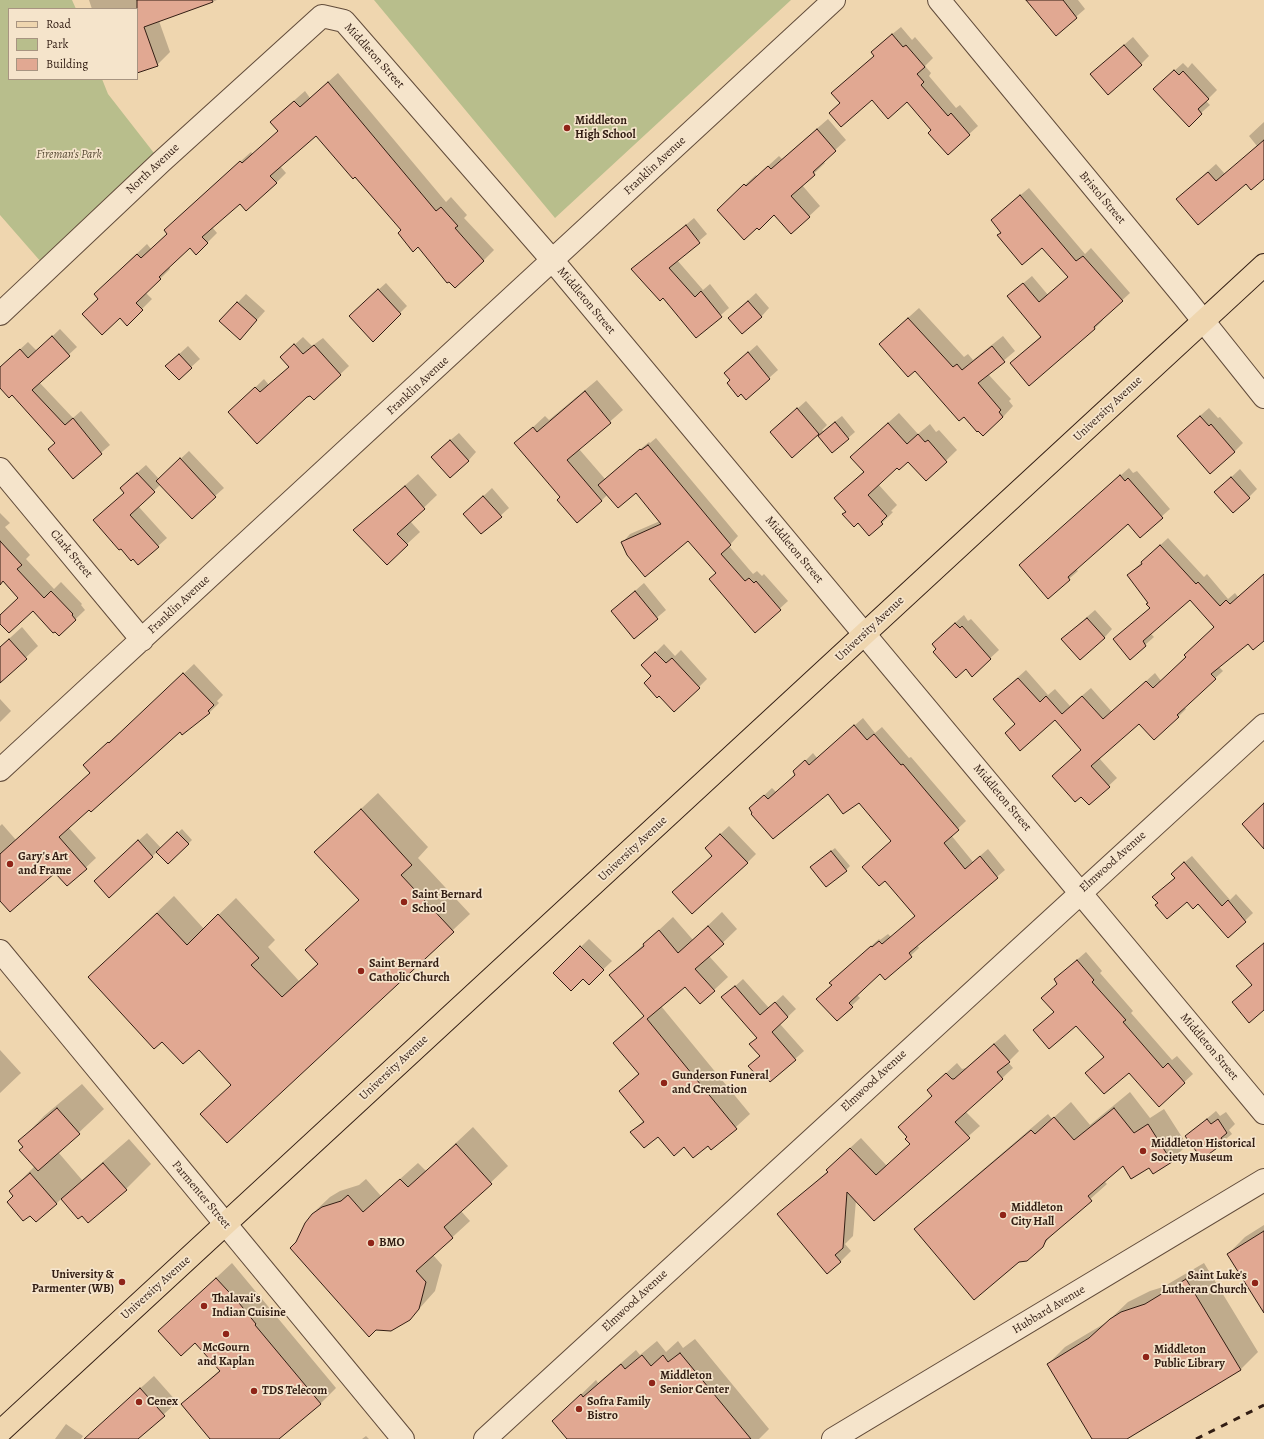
<!DOCTYPE html>
<style>
body{margin:0}
#map{position:relative;width:1264px;height:1439px;overflow:hidden;background:#efd6af;font-family:Alegreya,serif}
canvas{display:block}
.legend{position:absolute;left:8px;top:8px;width:130px;height:72px;box-sizing:border-box;background:#f5e4cb;border:1px solid #a79481;margin:0;padding:5px 7px;list-style:none;font-size:12px;color:#321d13}
.legend li{display:flex;align-items:center;gap:8px;height:20px}
.legend b{width:20px;border:1px solid #a79481}
</style>
<div id="map">
<canvas width="1264" height="1439"></canvas>
<ul class="legend">
<li><b style="height:5px;background:#efd6af"></b>Road</li>
<li><b style="height:11px;background:#b8be8c"></b>Park</li>
<li><b style="height:11px;background:#e1a892"></b>Building</li>
</ul>
</div>
<script>
const context = document.querySelector('canvas').getContext('2d');
context.lineJoin = 'round';
function fillPath(path, color) { context.fillStyle = color; context.fill(path, 'evenodd'); }
const shape = rows => new Path2D(rows.map(r => 'M' + r).join(''));
function strokePath(path, color, width, dash) { context.strokeStyle = color; context.lineWidth = width; context.lineCap = dash ? 'butt' : 'round'; context.setLineDash(dash || []); context.stroke(path); }
function write(font, color, halo, rows, align = 'center') {
  context.font = font + ' Alegreya,serif'; context.lineWidth = 3.5; context.setLineDash([]); context.textBaseline = 'middle'; context.strokeStyle = halo; context.fillStyle = color; for (const [text, x, y, turn = 0] of rows) {
    context.save(); context.translate(x, y); context.rotate((+turn || 0) * Math.PI / 180); context.textAlign = isNaN(turn) ? turn : align; if (halo) context.strokeText(text, 0, 0); context.fillText(text, 0, 0); context.restore();
  }
}
const green = shape([
 [0,0,72,0,76,9,9,9,9,79,102,79,108,94,161,162,48,270,0,215],
 [374,0,791,0,555,218]
]);
const shadow = shape([
 [89,0,217,0,159,21,170,52,157,65,137,72,137,9,92,9],
 [1037,0,1078,0,1085,9,1056,34],
 [901,27,912,40,915,37,933,58,925,66,931,73,929,76,956,108,960,105,978,126,948,153,932,130,907,101,872,99,841,102,832,93,875,55,880,44],
 [1133,37,1149,56,1141,64,1100,66],
 [1183,63,1188,68,1192,63,1217,90,1206,101,1210,105,1201,113,1163,81],
 [338,73,446,202,451,197,467,215,464,218,494,250,484,260,455,287,402,230,316,134,280,166,286,173,276,183,240,203,212,227,217,233,196,254,190,247,169,267,170,269,146,293,152,299,127,324,99,299,105,284,147,244,151,249,168,233,175,220,251,152,253,154,279,131,281,112,305,91,310,98],
 [828,119,846,140,823,161,825,163,802,185,820,206,791,233,774,214,729,199,756,175,757,176,779,156,782,159],
 [1264,122,1264,177,1177,199,1216,164,1225,174,1257,146,1249,136],
 [1029,188,1085,254,1091,248,1130,293,1102,319,1103,320,1095,328,1029,385,1011,363,1041,336,1008,296,1032,276,1048,295,1069,277,1042,247,999,235,1002,232,1000,212],
 [694,218,707,234,677,260,703,290,710,284,729,308,696,336,664,296,633,269],
 [386,283,407,306,373,340,357,309],
 [756,293,769,308,761,317,729,318],
 [246,294,265,311,248,330,220,321],
 [919,308,964,357,968,354,973,360,1003,336,1015,351,988,374,1011,399,1009,401,1013,406,1003,417,890,334],
 [60,329,77,347,39,382,73,418,81,411,110,445,73,477,49,449,56,442,12,394,0,387,0,368,28,342,37,351],
 [303,337,312,346,323,338,349,366,314,399,310,394,238,404,264,379,269,385,290,366,290,349],
 [757,345,778,370,746,398,725,373],
 [188,346,200,359,179,378,175,358],
 [597,380,623,410,579,449,605,479,649,442,650,443,656,438,738,536,729,546,753,574,757,571,762,576,764,574,788,601,755,631,710,579,717,572,688,540,623,542,630,534,660,521,636,492,608,494,601,501,561,497,516,443,545,416,549,420],
 [806,401,827,425,822,430,823,431,842,416,855,432,832,452,818,434,780,424],
 [1209,408,1218,418,1220,417,1243,443,1234,452,1186,428],
 [899,413,918,434,930,424,936,432,939,430,957,450,926,480,908,460,897,466,878,484,897,505,891,511,893,512,882,523,847,511,846,488,864,471,862,446],
 [459,433,476,452,468,461,441,448],
 [189,451,224,488,215,496,161,484,138,506,167,538,138,564,125,493,129,480,146,465,159,479],
 [1129,468,1133,473,1137,471,1170,509,1140,536,1128,523,1076,569,1078,571,1048,597,1028,557],
 [1240,469,1257,489,1249,497,1224,484],
 [418,474,437,495,410,521,420,532,407,544,354,530],
 [492,488,509,508,481,533,473,506],
 [0,513,10,523,5,527,30,555,26,559,54,589,61,582,82,604,81,605,85,610,59,635,33,610,0,622,0,616,19,598,0,576],
 [1168,538,1204,577,1207,574,1228,599,1235,593,1238,597,1264,574,1264,639,1248,643,1219,667,1223,671,1184,707,1186,709,1178,717,1139,722,1099,758,1117,778,1089,804,1082,749,1055,718,1016,723,994,699,1026,670,1048,695,1055,689,1070,706,1091,688,1112,712,1155,673,1161,681,1216,627,1190,598,1150,633,1154,637,1130,658,1114,639,1150,608,1149,603,1128,575],
 [644,583,666,610,634,637,612,611],
 [1095,610,1112,629,1104,638,1071,631],
 [964,615,968,621,971,619,999,650,972,675,966,668,938,649,941,635],
 [22,627,38,646,0,682,0,647],
 [664,644,675,656,681,650,707,679,699,687,652,676,651,657],
 [194,664,223,695,217,701,219,703,209,713,180,730,68,827,96,858,67,885,55,871,0,900,0,826,2,824,16,840,91,772,94,755,119,733,120,734],
 [0,699,11,711,0,722],
 [863,718,875,733,882,727,909,758,911,757,966,821,951,835,973,862,988,849,1005,870,917,945,919,948,886,978,881,973,857,995,860,998,837,1020,833,985,838,975,879,939,880,940,888,934,891,937,916,916,892,840,859,802,828,792,758,801,772,788,776,792,796,774,802,764,813,753,817,758],
 [378,793,428,847,418,858,470,914,227,1142,201,1114,232,1084,199,1048,162,1040,89,977,174,896,204,929,236,898,275,940,268,947,299,981,319,963,359,900,332,836],
 [729,826,756,854,747,863,713,855,714,840],
 [182,829,192,840,188,844,157,852,109,897,103,873,147,833,161,848],
 [835,848,850,866,846,870,816,863],
 [1192,856,1230,900,1236,894,1253,913,1228,937,1198,903,1187,901,1159,903,1161,890,1176,877,1180,866],
 [722,912,737,929,709,956,728,977,714,990,685,986,661,1006,750,1114,712,1149,708,1144,684,1146,658,1135,632,1132,644,1120,620,1091,639,1073,614,1043,645,1015,611,975,673,917,693,940],
 [589,939,612,961,589,983,584,977,554,973],
 [1086,952,1102,971,1100,973,1133,1011,1131,1013,1172,1060,1177,1056,1193,1074,1159,1105,1129,1071,1105,1057,1076,1024,1054,1012,1058,983,1055,979],
 [743,979,769,1008,783,995,796,1009,780,1024,804,1051,770,1081,765,1075,750,1066,761,1055,758,1037,731,990],
 [1005,1034,1019,1051,1008,1062,1013,1068,966,1112,980,1126,874,1219,856,1200,853,1236,845,1244,851,1251,840,1262,779,1214,828,1171,838,1159,861,1138,887,1166,911,1144,933,1095,928,1090,957,1063,962,1069,966,1068],
 [0,1050,21,1073,0,1093],
 [82,1084,104,1109,58,1152,82,1180,129,1139,151,1164,126,1189,78,1217,61,1199,56,1204,14,1196,10,1191,35,1166,25,1146,20,1141,44,1116],
 [1130,1092,1150,1118,1164,1109,1187,1145,1171,1161,1149,1167,1123,1165,1104,1181,1107,1184,1060,1226,1035,1254,915,1229,931,1214,1048,1114,1052,1119,1071,1102,1090,1125],
 [1216,1111,1220,1116,1226,1112,1235,1124,1229,1130,1232,1134,1202,1158,1186,1136],
 [473,1127,508,1166,461,1211,470,1221,433,1255,442,1265,435,1291,410,1319,297,1242,312,1214,330,1197,340,1191,359,1185,366,1179,381,1196,418,1163,426,1171],
 [1264,1225,1264,1311,1228,1254,1245,1237],
 [232,1263,336,1388,321,1403,278,1439,211,1439,182,1404,221,1369,195,1342,159,1331],
 [1204,1263,1258,1352,1241,1369,1125,1439,1093,1439,1048,1364,1065,1347,1107,1322,1128,1302,1150,1291,1163,1287],
 [695,1339,769,1429,759,1439,569,1439,568,1407,596,1380,598,1383,636,1350,640,1355,657,1341,666,1352,678,1341,683,1348],
 [154,1376,177,1402,137,1439,96,1439,104,1421],
 [66,1424,83,1436,81,1439,55,1439],
 [366,1436,369,1439,362,1439]
]);
const building = shape([
 [137,0,212,0,213,2,144,27,158,66,137,73,137,0],
 [1026,0,1063,0,1077,18,1056,36,1026,0],
 [892,34,903,47,906,45,925,67,917,74,924,82,921,85,948,116,951,113,970,135,948,155,928,133,931,130,907,102,888,119,872,100,841,127,829,113,840,103,831,93,874,56,871,52,892,34],
 [1124,45,1142,65,1108,95,1090,74,1124,45],
 [1174,70,1179,75,1183,71,1209,99,1198,109,1202,114,1189,127,1153,89,1174,70],
 [328,82,436,211,441,207,458,226,455,228,484,261,455,288,449,282,447,283,418,247,413,252,398,233,401,230,355,177,353,179,316,136,270,176,277,183,246,211,240,204,202,237,208,243,196,255,190,248,159,277,161,279,136,303,143,310,127,326,120,318,102,335,82,314,98,299,94,294,137,254,141,258,167,234,164,230,240,161,242,163,278,131,270,122,294,101,300,107,328,82],
 [817,129,836,151,813,172,815,175,791,196,810,217,791,234,774,215,759,230,757,228,744,240,717,210,744,184,746,186,768,166,771,169,817,129],
 [1264,140,1264,179,1251,190,1246,184,1198,225,1176,199,1208,172,1216,181,1264,140],
 [1020,195,1076,261,1083,256,1123,301,1094,327,1095,329,1029,386,1010,363,1041,337,1007,296,1023,283,1039,302,1068,277,1042,248,1022,265,997,235,1001,233,991,220,1020,195],
 [686,225,700,243,669,268,695,297,701,291,722,317,696,338,663,298,660,301,631,269,686,225],
 [378,289,401,314,373,342,349,316,378,289],
 [748,301,762,317,742,334,728,318,748,301],
 [237,302,257,320,240,340,219,321,237,302],
 [908,318,953,367,957,364,962,370,992,346,1005,362,978,383,1001,410,999,412,1003,417,983,436,978,431,977,432,964,417,959,421,915,371,908,377,879,344,908,318],
 [52,336,70,356,32,390,65,425,73,418,102,454,73,479,48,449,55,443,12,395,9,398,0,388,0,367,20,349,28,358,52,336],
 [294,344,303,354,314,345,341,375,314,400,310,396,307,397,257,444,228,412,255,387,260,392,289,367,280,357,294,344],
 [748,352,770,379,746,400,741,394,738,397,727,383,730,380,724,373,748,352],
 [179,354,192,368,179,380,165,366,179,354],
 [585,391,611,423,567,460,602,501,577,523,557,500,560,497,514,443,533,427,537,432,585,391],
 [797,408,819,434,792,458,770,432,797,408],
 [1200,416,1209,426,1211,424,1235,452,1210,474,1177,436,1200,416],
 [835,422,849,439,832,453,818,436,835,422],
 [888,423,907,444,918,434,925,442,928,440,947,462,926,481,908,462,899,470,897,468,868,495,887,516,881,522,883,524,869,536,858,523,854,527,842,514,846,512,834,498,864,472,850,457,888,423],
 [450,440,469,461,450,478,431,457,450,440],
 [648,445,731,545,721,554,745,581,749,578,754,583,756,581,781,610,755,633,709,579,716,573,688,541,645,577,627,555,621,542,661,524,636,493,618,508,598,485,640,449,641,450,648,445],
 [180,458,216,497,192,519,156,481,180,458],
 [137,473,155,492,130,515,159,547,138,565,133,559,131,561,121,549,119,550,93,520,124,493,120,488,137,473],
 [1120,475,1125,481,1128,478,1163,518,1140,538,1128,524,1068,577,1070,580,1048,599,1019,565,1120,475],
 [1231,477,1250,498,1233,513,1214,492,1231,477],
 [405,486,425,509,397,534,408,545,387,565,353,530,405,486],
 [483,496,502,517,481,534,463,514,483,496],
 [0,541,22,565,17,569,44,598,51,591,73,614,72,615,76,620,59,636,55,632,53,633,33,611,9,633,0,624,0,615,18,598,3,581,0,585,0,541],
 [1160,545,1196,584,1198,582,1220,606,1226,600,1230,604,1264,574,1264,641,1253,650,1248,644,1211,674,1216,679,1177,715,1179,717,1154,740,1139,724,1091,766,1110,787,1089,805,1081,797,1075,802,1052,776,1081,750,1055,720,1020,751,1005,733,1015,724,993,699,1018,678,1040,702,1046,696,1062,714,1082,696,1103,719,1146,681,1153,688,1186,657,1184,655,1214,627,1190,600,1143,641,1146,646,1130,660,1113,639,1150,608,1146,604,1148,603,1127,575,1142,564,1141,562,1160,545],
 [635,591,658,619,634,639,611,611,635,591],
 [1087,618,1105,638,1080,660,1061,639,1087,618],
 [955,623,960,628,962,626,991,659,972,677,966,669,956,678,933,652,936,649,932,644,955,623],
 [9,639,27,659,0,683,0,647,9,639],
 [655,652,666,663,672,658,700,688,674,712,659,696,657,698,644,683,651,676,641,665,655,652],
 [183,673,214,705,208,711,210,713,182,735,180,732,91,812,89,810,59,837,87,869,67,886,55,873,10,912,0,901,0,854,90,773,83,765,108,742,109,743,183,673],
 [854,725,867,740,874,734,901,765,903,764,959,830,944,843,965,869,980,856,998,878,909,953,912,957,885,980,880,974,849,1003,853,1007,837,1021,816,999,832,985,829,983,871,946,872,947,879,941,882,944,915,916,885,881,879,886,862,867,891,841,859,803,843,814,828,794,773,839,751,814,752,813,749,808,764,795,768,799,795,775,793,771,805,760,809,765,854,725],
 [1264,803,1264,849,1242,824,1264,803],
 [361,809,412,865,401,875,454,932,227,1143,200,1114,231,1085,199,1050,183,1064,162,1042,154,1049,88,977,157,913,187,945,218,914,259,958,251,965,282,997,318,964,305,950,359,900,314,852,361,809],
 [177,832,189,844,168,864,156,852,177,832],
 [720,834,748,863,692,914,672,892,712,856,705,848,720,834],
 [138,840,153,857,109,898,94,881,138,840],
 [831,851,847,871,826,887,810,867,831,851],
 [1184,862,1222,906,1228,900,1246,922,1228,938,1198,904,1193,909,1187,902,1167,919,1155,905,1158,903,1152,897,1175,878,1171,874,1184,862],
 [708,926,724,944,695,969,715,991,700,1004,685,987,647,1019,737,1129,711,1150,708,1146,693,1158,684,1147,674,1156,658,1137,644,1148,630,1132,644,1122,619,1091,639,1074,613,1043,644,1016,609,975,644,946,643,944,659,930,678,953,708,926],
 [1264,943,1264,1010,1249,1023,1232,1002,1252,985,1236,966,1264,943],
 [580,946,604,970,589,985,583,979,571,991,553,973,580,946],
 [1077,960,1094,980,1092,982,1126,1020,1123,1022,1163,1068,1168,1063,1185,1083,1159,1107,1129,1073,1104,1094,1085,1073,1104,1057,1076,1026,1049,1049,1033,1030,1054,1012,1041,998,1057,984,1054,979,1077,960],
 [735,986,760,1015,775,1002,788,1017,772,1032,796,1060,770,1082,765,1076,761,1080,748,1066,760,1056,749,1044,757,1038,721,997,735,986],
 [994,1044,1010,1062,997,1072,1003,1079,955,1122,970,1138,874,1221,847,1192,843,1248,835,1255,841,1262,827,1274,777,1214,828,1172,826,1170,850,1148,876,1175,910,1144,905,1139,907,1137,898,1127,932,1096,927,1090,946,1073,952,1079,954,1079,994,1044],
 [57,1108,80,1134,38,1171,19,1150,23,1147,18,1141,57,1108],
 [1114,1108,1134,1133,1148,1124,1172,1162,1153,1174,1149,1168,1131,1179,1123,1166,1088,1196,1092,1201,1046,1240,1043,1247,1027,1261,1019,1262,974,1300,914,1229,1031,1130,1035,1134,1054,1117,1074,1140,1114,1108],
 [1207,1119,1211,1124,1218,1119,1227,1133,1221,1138,1224,1143,1202,1159,1185,1136,1207,1119],
 [456,1144,492,1184,444,1227,453,1238,416,1271,426,1282,419,1309,410,1320,391,1331,376,1330,369,1337,290,1248,296,1242,305,1223,312,1214,322,1207,341,1201,348,1195,363,1212,400,1179,408,1187,456,1144],
 [103,1163,127,1190,88,1223,82,1216,78,1219,61,1199,103,1163],
 [30,1173,57,1204,36,1222,30,1216,23,1221,7,1202,13,1196,9,1191,30,1173],
 [1264,1231,1264,1313,1227,1254,1264,1231],
 [216,1278,239,1303,256,1324,255,1325,321,1404,279,1439,210,1439,181,1404,220,1371,195,1343,181,1356,158,1331,216,1278],
 [1186,1279,1241,1370,1127,1439,1092,1439,1047,1364,1089,1338,1110,1319,1121,1312,1145,1304,1186,1279],
 [680,1353,751,1439,567,1439,552,1421,581,1394,583,1397,621,1364,625,1369,642,1355,651,1366,663,1355,668,1362,680,1353],
 [140,1388,165,1416,138,1439,84,1439,140,1388]
]);
const minor = shape([
 [939,0,1185,298,1264,397],
 [0,314,161,162,322,16,344,21,553,261,1264,1113],
 [0,469,142,640],
 [0,770,834,0],
 [0,951,403,1439],
 [485,1439,1264,725],
 [833,1439,1264,1180]
]);
const major = shape([
 [0,1432,1264,265]
]);
const rail = shape([
 [1196,1439,1264,1405]
]);
const markers = [
 [567,128,4,"#8f2418"],
 [10,864,4,"#8f2418"],
 [404,902,4,"#8f2418"],
 [361,971,4,"#8f2418"],
 [664,1083,4,"#8f2418"],
 [1143,1151,4,"#8f2418"],
 [1003,1215,4,"#8f2418"],
 [371,1243,4,"#8f2418"],
 [122,1282,4,"#8f2418"],
 [1255,1283,4,"#8f2418"],
 [204,1306,4,"#8f2418"],
 [226,1334,4,"#8f2418"],
 [1146,1357,4,"#8f2418"],
 [652,1383,4,"#8f2418"],
 [254,1391,4,"#8f2418"],
 [139,1402,4,"#8f2418"],
 [579,1409,4,"#8f2418"]
];
const streetNames = [
 ["Middleton Street",374,56,48],
 ["Franklin Avenue",655,166,-43],
 ["North Avenue",153,169,-43],
 ["Bristol Street",1102,198,50],
 ["Middleton Street",586,301,50],
 ["Franklin Avenue",418,386,-43],
 ["University Avenue",1108,409,-43],
 ["Middleton Street",794,550,50],
 ["Clark Street",71,554,50],
 ["Franklin Avenue",179,605,-43],
 ["University Avenue",870,629,-43],
 ["Middleton Street",1002,798,50],
 ["University Avenue",633,849,-43],
 ["Elmwood Avenue",1113,862,-42],
 ["Middleton Street",1209,1047,50],
 ["University Avenue",394,1068,-43],
 ["Elmwood Avenue",874,1081,-43],
 ["Parmenter Street",201,1195,50],
 ["University Avenue",156,1288,-42],
 ["Elmwood Avenue",635,1301,-43],
 ["Hubbard Avenue",1049,1310,-31]
];
const poiNames = [
 ["Middleton",575,121],
 ["High School",575,135],
 ["Gary's Art",18,857],
 ["and Frame",18,871],
 ["Saint Bernard",412,895],
 ["School",412,909],
 ["Saint Bernard",369,964],
 ["Catholic Church",369,978],
 ["Gunderson Funeral",672,1076],
 ["and Cremation",672,1090],
 ["Middleton Historical",1151,1144],
 ["Society Museum",1151,1158],
 ["Middleton",1011,1208],
 ["City Hall",1011,1222],
 ["BMO",379,1243],
 ["University &",114,1275,"right"],
 ["Parmenter (WB)",114,1289,"right"],
 ["Saint Luke's",1247,1276,"right"],
 ["Lutheran Church",1247,1290,"right"],
 ["Thalavai's",212,1299],
 ["Indian Cuisine",212,1313],
 ["McGourn",226,1348,"center"],
 ["and Kaplan",226,1362,"center"],
 ["Middleton",1154,1350],
 ["Public Library",1154,1364],
 ["Middleton",660,1376],
 ["Senior Center",660,1390],
 ["TDS Telecom",262,1391],
 ["Cenex",147,1402],
 ["Sofra Family",587,1402],
 ["Bistro",587,1416]
];
const parkNames = [
 ["Fireman's Park",69,155]
];
fillPath(green, '#b8be8c');
fillPath(shadow, '#0003');
fillPath(building, '#e1a892');
strokePath(building, '#321d13', 1);
strokePath(minor, '#614b3a', 24);
strokePath(major, '#321d13', 24);
strokePath(minor, '#f5e4cb', 22);
strokePath(major, '#efd6af', 22);
strokePath(rail, '#321d13', 3, [7, 7]);
for (const [x, y, r, color] of markers) { const dot = new Path2D(); dot.arc(x, y, r, 0, 2 * Math.PI); context.fillStyle = color; context.fill(dot); strokePath(dot, '#f5e4cb', 1.5); }
write('12px', '#321d13', '#f5e4cb', streetNames);
write('bold 12px', '#321d13', '#f5e4cb', poiNames, 'left');
write('italic 12px', '#5a4d37', '#f5e4cb', parkNames);
</script>
